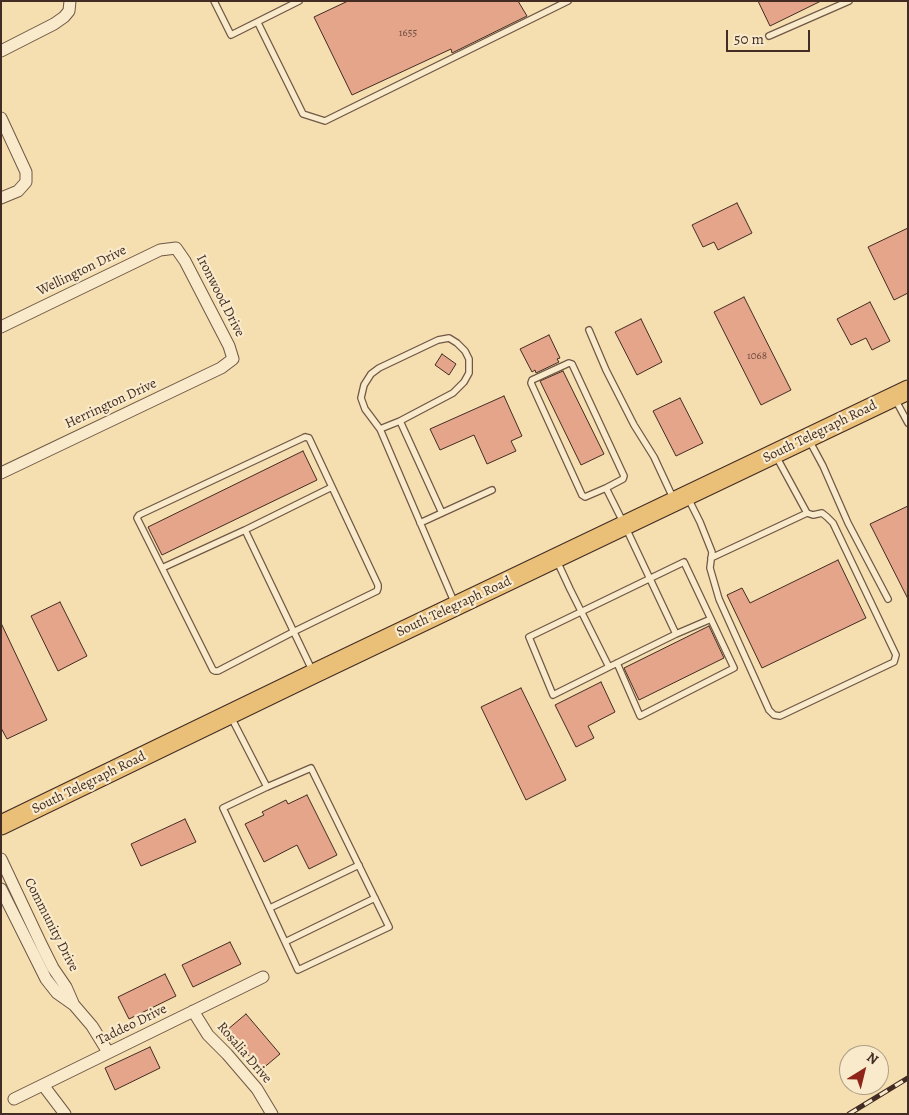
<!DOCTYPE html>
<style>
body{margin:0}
#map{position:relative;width:909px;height:1115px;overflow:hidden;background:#f5deaf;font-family:Alegreya,serif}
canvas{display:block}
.frame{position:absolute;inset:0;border:2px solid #422c23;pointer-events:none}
.north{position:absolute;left:839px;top:1045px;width:50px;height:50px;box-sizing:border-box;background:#f8eacb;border:1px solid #af9e88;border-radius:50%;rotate:36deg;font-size:14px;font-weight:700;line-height:20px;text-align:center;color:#422c23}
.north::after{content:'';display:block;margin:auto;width:18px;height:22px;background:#8f2418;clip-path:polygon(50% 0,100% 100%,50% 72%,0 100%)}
.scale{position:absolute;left:726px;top:30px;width:84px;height:22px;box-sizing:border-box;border:2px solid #422c23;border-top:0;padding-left:6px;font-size:15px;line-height:18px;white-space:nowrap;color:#422c23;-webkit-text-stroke:4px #f8eacb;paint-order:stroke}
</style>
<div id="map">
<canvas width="909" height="1115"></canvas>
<div class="frame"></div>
<div class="north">N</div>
<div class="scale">50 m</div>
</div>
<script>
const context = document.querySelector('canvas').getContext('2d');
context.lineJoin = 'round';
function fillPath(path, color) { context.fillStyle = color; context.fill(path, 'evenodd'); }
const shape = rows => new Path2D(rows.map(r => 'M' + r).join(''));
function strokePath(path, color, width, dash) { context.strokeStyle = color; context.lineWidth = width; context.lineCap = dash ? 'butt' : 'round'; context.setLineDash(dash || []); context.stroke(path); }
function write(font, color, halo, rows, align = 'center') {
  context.font = font + ' Alegreya,serif'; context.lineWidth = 4.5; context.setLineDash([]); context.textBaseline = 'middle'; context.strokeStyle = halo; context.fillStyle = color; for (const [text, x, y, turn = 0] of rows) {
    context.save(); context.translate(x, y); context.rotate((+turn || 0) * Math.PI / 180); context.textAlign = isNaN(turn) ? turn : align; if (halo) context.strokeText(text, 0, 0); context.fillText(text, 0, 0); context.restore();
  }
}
const building = shape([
 [348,1,518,1,527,16,452,53,451,49,352,95,314,17,348,1],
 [758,1,821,1,770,26,758,1],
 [737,203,752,233,718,250,714,242,703,247,692,225,737,203],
 [908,228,908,293,894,300,868,247,908,228],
 [744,297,791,390,761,405,714,312,744,297],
 [870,302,890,341,872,350,866,338,851,345,837,319,870,302],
 [641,319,662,362,637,375,615,332,641,319],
 [549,335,560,358,557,359,559,362,536,373,535,370,532,372,520,349,549,335],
 [442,354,456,364,449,375,435,365,442,354],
 [563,371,604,454,581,465,540,381,563,371],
 [504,396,522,436,511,441,516,451,487,464,474,435,440,450,430,429,504,396],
 [680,398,703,443,676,456,653,411,680,398],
 [303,451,317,480,162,555,148,527,303,451],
 [908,506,908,599,870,524,908,506],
 [838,560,866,618,762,668,727,595,742,588,750,603,838,560],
 [60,602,87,656,58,671,31,616,60,602],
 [1,623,47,720,7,739,1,728,1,623],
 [709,626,724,658,639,700,624,668,709,626],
 [601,682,615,712,588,726,594,738,576,747,555,705,601,682],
 [521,688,566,780,526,800,481,707,521,688],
 [307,795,337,855,309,869,297,845,264,862,245,824,264,815,262,812,286,800,288,804,307,795],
 [185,819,196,842,141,866,131,844,185,819],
 [230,942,241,964,193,987,182,965,230,942],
 [165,974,176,996,129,1019,118,997,165,974],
 [246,1014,280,1054,261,1070,227,1030,246,1014],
 [150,1047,160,1068,115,1090,105,1068,150,1047]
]);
const lane = shape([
 [214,1,231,35,299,1],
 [258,23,303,114,325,121,568,1],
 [769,36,849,1],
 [589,330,606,370,634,425,654,457,674,500],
 [895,399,908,423],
 [380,429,365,409,361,398,364,385,371,374,379,368,438,340,449,338,457,343,465,351,469,359,469,373,464,382,453,393,400,421],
 [305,437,309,438,378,585,378,588,377,591,293,632,218,671,215,671,213,670,137,518,139,515,305,437],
 [809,440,823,466,848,523,888,599],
 [688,498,700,522,712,552,710,568,719,599,769,710,774,715,780,716,894,662,896,655,833,523,827,517,822,513,813,515,807,513,776,456],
 [442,513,400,421,380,429,455,604],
 [420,523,492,490],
 [245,530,313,672],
 [711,558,807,513],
 [557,561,570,589,609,667,676,634,625,526,606,488,585,497,582,495,531,383,532,380,569,363,572,364,624,476,623,479,606,488],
 [162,568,245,530,332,487],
 [676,634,711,619],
 [609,667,553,695,529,637,684,562,734,668,640,716,617,663],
 [231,717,267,787,311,768,389,927,298,970,223,808,267,787],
 [270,908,359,865],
 [285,942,375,898]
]);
const street = shape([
 [1,51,54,24,64,17,69,11,70,1],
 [1,118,26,172,26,182,18,191,1,198],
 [1,327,160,250,176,248,185,261,229,346,233,359,221,368,1,473],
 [1,859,42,946,53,968,66,987,73,1003],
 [1,889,46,979,57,993,74,1005,92,1026,108,1052],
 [193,1011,208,1035,227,1054,257,1089,272,1114],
 [43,1085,65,1114],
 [14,1099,263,977]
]);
const primary = shape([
 [1,825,313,674,908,390]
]);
const rail = shape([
 [849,1114,908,1078]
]);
const numberNames = [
 ["1655",408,33],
 ["1068",757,356]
];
const streetNames = [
 ["Wellington Drive",82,271,-26],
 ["Ironwood Drive",220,296,63],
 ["Herrington Drive",111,404,-25],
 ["South Telegraph Road",820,432,-26],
 ["South Telegraph Road",454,607,-25],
 ["South Telegraph Road",89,783,-26],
 ["Community Drive",51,925,63],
 ["Taddeo Drive",132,1025,-26],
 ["Rosalia Drive",244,1053,49]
];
fillPath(building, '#e5a58a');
strokePath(building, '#422c23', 1);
strokePath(lane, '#6f5846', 8);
strokePath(street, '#6f5846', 13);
strokePath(primary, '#422c23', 21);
strokePath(lane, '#f8eacb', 5.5);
strokePath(street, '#f8eacb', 11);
strokePath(primary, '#eabf78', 19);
strokePath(rail, '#422c23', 5);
strokePath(rail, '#f8eacb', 3, [9]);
write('11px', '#6b4a3d', null, numberNames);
write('14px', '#422c23', '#f8eacb', streetNames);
</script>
